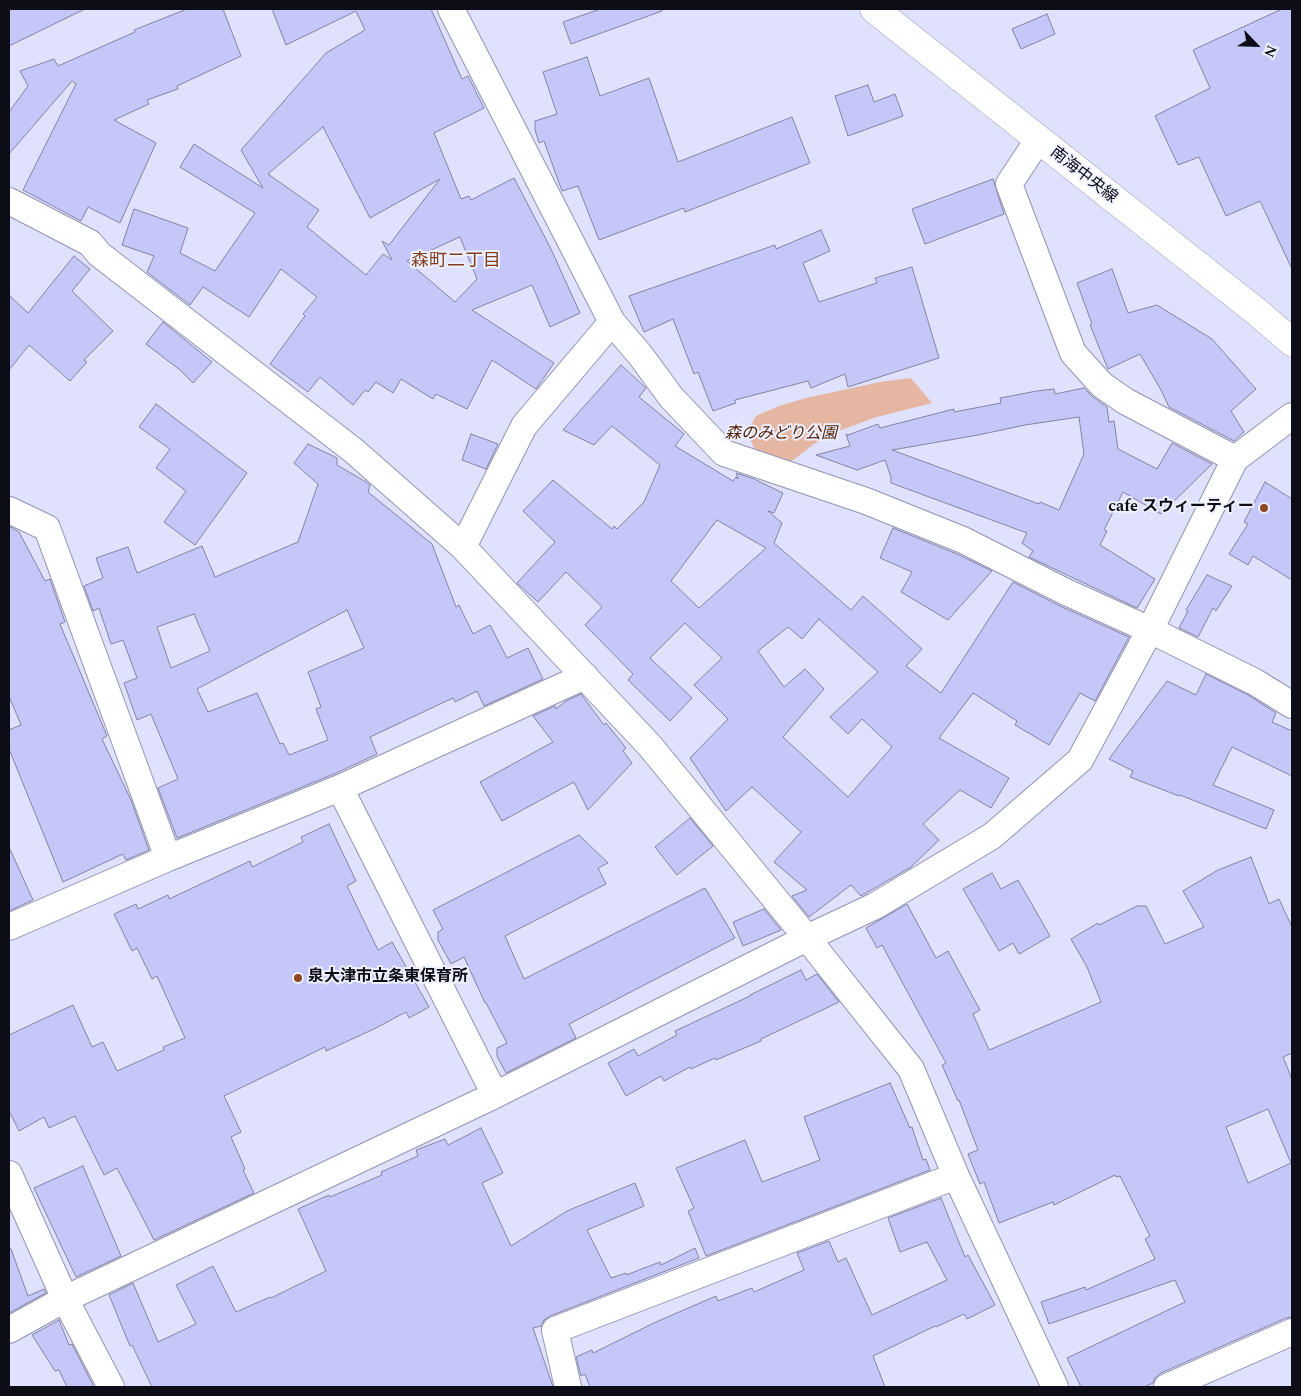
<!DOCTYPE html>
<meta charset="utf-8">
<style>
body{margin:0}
#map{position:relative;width:1301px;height:1396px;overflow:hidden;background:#e0e1fd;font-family:Spectral,serif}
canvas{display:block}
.frame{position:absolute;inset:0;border:10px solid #0d0d18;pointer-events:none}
.north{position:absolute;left:1231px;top:20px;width:50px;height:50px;-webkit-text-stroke:4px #eff0fe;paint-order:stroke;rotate:114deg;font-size:14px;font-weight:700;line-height:20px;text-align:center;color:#0d0d18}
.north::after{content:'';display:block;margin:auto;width:18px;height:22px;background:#0d0d18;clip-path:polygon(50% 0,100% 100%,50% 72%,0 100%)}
</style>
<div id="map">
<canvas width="1301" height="1396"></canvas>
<div class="frame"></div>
<div class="north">N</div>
</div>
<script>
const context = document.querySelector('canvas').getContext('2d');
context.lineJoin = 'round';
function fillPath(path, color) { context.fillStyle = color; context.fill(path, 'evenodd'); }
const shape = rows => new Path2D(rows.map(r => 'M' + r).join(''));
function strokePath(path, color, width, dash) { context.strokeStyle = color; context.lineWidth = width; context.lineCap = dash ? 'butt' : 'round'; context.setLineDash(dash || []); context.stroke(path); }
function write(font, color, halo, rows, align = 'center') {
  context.font = font + ' Spectral,"Noto Sans JP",serif'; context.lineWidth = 4; context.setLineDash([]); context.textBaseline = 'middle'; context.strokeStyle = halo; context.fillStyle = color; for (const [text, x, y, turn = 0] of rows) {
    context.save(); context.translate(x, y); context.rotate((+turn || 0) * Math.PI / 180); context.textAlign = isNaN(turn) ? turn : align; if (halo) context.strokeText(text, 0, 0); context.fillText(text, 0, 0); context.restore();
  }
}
const green = shape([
 [911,378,932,403,877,417,838,431,814,444,784,467,761,455,754,448,751,441,750,427,756,416,779,406,806,398,880,382]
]);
const building = shape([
 [9,9,85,9,9,46,9,9],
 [187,9,223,9,241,56,177,86,178,89,147,100,149,104,114,120,156,143,120,223,88,207,81,221,23,190,76,84,72,81,9,154,9,112,28,86,20,71,54,59,58,66,135,32,134,30,187,9],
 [272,9,431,9,462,79,468,76,484,108,434,133,461,199,469,196,471,200,514,178,550,247,580,313,550,327,532,285,472,310,554,363,536,389,492,360,467,409,436,394,433,399,401,379,393,393,376,382,368,392,365,390,353,405,320,377,308,392,270,364,305,316,303,314,317,297,281,269,249,317,203,287,190,305,147,272,154,256,122,245,134,209,188,228,180,253,215,271,255,213,180,167,194,144,263,188,241,150,326,53,365,30,356,11,286,45,272,9],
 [323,127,370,218,440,179,389,245,382,241,392,260,383,254,366,275,307,227,319,210,268,174,323,127],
 [460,237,477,279,455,302,407,261,460,237],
 [600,9,662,9,662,11,571,44,563,22,600,9],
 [1282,9,1292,9,1292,269,1260,201,1226,216,1199,157,1178,165,1155,116,1210,88,1193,50,1282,9],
 [1047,14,1055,34,1021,49,1012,29,1047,14],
 [587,57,600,96,649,78,678,162,792,117,810,163,685,212,684,208,599,240,578,186,562,191,544,141,539,143,535,130,535,121,557,114,543,72,587,57],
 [868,85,874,102,895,94,903,116,848,136,835,96,868,85],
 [993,179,1004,214,925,244,912,209,993,179],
 [821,230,830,251,803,263,819,302,877,283,875,278,912,267,939,358,848,387,845,374,811,388,808,381,735,400,736,403,713,411,698,372,694,374,673,319,644,332,629,296,775,245,776,249,821,230],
 [74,256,90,269,72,291,113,331,84,360,87,362,70,381,29,345,9,370,9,295,28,313,74,256],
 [1112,269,1128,313,1157,305,1212,339,1256,389,1231,411,1244,432,1234,441,1169,407,1161,390,1140,354,1108,369,1090,325,1092,324,1077,283,1112,269],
 [163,322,212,362,193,383,180,370,146,344,163,322],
 [621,365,646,388,639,397,684,434,675,446,733,481,736,477,738,479,736,473,754,479,783,493,774,513,768,511,782,523,774,543,851,610,863,596,922,649,906,666,941,693,1013,582,1060,606,1129,637,1095,701,1080,693,1049,745,1015,725,1017,721,973,693,939,738,1009,778,991,808,960,790,923,824,939,840,911,867,861,896,851,885,809,917,792,896,807,890,774,862,801,832,752,787,726,811,690,758,728,719,694,685,722,658,685,623,650,658,692,698,670,721,628,680,633,674,585,625,602,607,566,572,538,602,517,583,555,542,523,511,553,480,612,529,614,526,617,529,644,502,660,465,612,426,594,445,563,430,621,365],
 [717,520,766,548,699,608,671,581,717,520],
 [819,619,878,672,830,717,848,734,862,719,892,747,848,797,783,737,824,689,805,669,784,687,758,651,788,627,802,639,819,619],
 [1084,388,1093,397,1107,407,1109,422,1114,421,1118,449,1157,469,1172,443,1212,464,1161,514,1123,492,1104,530,1107,531,1100,545,1155,579,1137,608,1029,557,1033,551,1022,543,1027,533,891,483,891,477,885,460,857,470,816,455,850,446,846,434,848,435,878,424,880,428,954,409,954,412,1001,403,1000,398,1037,391,1054,389,1055,394,1084,388],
 [1079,417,1084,454,1059,510,1040,502,1039,504,892,450,978,435,1025,425,1079,417],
 [156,404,247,473,195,545,164,522,186,491,156,468,170,449,139,427,156,404],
 [471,434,498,444,486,469,462,460,471,434],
 [308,444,337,458,337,465,366,482,370,485,368,492,432,544,456,607,459,605,473,634,490,625,507,658,528,648,543,679,484,706,477,691,455,702,453,698,370,737,377,754,334,774,177,838,158,788,178,779,151,714,137,720,124,683,137,678,123,640,111,644,99,608,93,611,84,586,103,578,96,558,128,547,137,573,202,546,215,577,298,542,318,484,294,463,308,444],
 [347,610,364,648,308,672,321,707,316,709,328,740,289,755,283,743,280,744,257,693,208,712,197,689,347,610],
 [194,614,210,651,171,668,157,627,194,614],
 [1265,482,1292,499,1292,580,1253,556,1248,565,1229,554,1248,524,1244,522,1265,482],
 [9,526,19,532,45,581,50,579,65,622,60,624,107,736,102,739,131,800,149,850,126,860,123,854,63,882,9,749,9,730,21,725,9,696,9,526],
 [893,528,957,554,992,571,948,620,901,592,912,572,880,558,893,528],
 [1207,575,1232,586,1216,611,1213,608,1198,637,1179,628,1188,611,1186,610,1207,575],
 [1206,674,1248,695,1276,713,1272,722,1292,731,1292,776,1232,747,1213,785,1274,810,1266,829,1180,795,1179,796,1130,777,1133,771,1109,759,1167,681,1196,695,1206,674],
 [581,694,604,725,606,723,626,748,623,751,632,763,588,810,574,782,502,821,480,782,553,742,533,716,555,706,556,709,566,701,581,694],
 [690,818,713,846,677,875,655,847,690,818],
 [329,824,356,881,347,886,378,950,392,942,429,1007,409,1018,406,1012,374,1029,326,1051,325,1047,224,1096,241,1132,231,1137,245,1169,243,1170,254,1193,154,1240,117,1168,104,1175,75,1116,49,1128,44,1117,19,1131,9,1111,9,1035,73,1005,92,1047,103,1042,117,1071,164,1050,163,1047,185,1038,157,976,152,979,137,948,132,951,114,914,136,904,138,909,168,895,169,899,250,861,252,867,303,842,301,837,329,824],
 [579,835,608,863,598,868,606,884,505,936,524,979,705,888,735,938,569,1024,576,1038,506,1073,497,1056,497,1048,507,1043,486,1003,485,1003,464,957,451,964,438,940,438,932,443,929,433,910,579,835],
 [9,847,33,900,9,911,9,847],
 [1251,857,1269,904,1279,899,1292,927,1292,1053,1283,1057,1292,1079,1292,1317,1286,1318,1161,1373,1155,1378,1153,1383,1144,1387,1081,1387,1067,1358,1185,1302,1175,1280,1049,1324,1041,1302,1085,1287,1086,1290,1155,1259,1145,1239,1150,1236,1120,1176,1116,1177,1115,1175,1054,1205,1053,1202,999,1223,984,1182,980,1184,968,1154,978,1150,959,1100,958,1101,942,1065,946,1063,882,945,877,948,866,928,907,904,936,958,948,951,980,1010,973,1014,989,1050,1101,1002,1087,967,1071,939,1098,923,1099,925,1137,906,1146,906,1165,944,1204,927,1183,891,1218,870,1251,857],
 [1268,1109,1291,1163,1248,1183,1226,1127,1268,1109],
 [992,873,1001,889,1018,880,1050,936,1019,954,1013,943,999,951,963,889,992,873],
 [764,909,781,930,743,946,733,922,764,909],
 [801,970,806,980,817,974,839,1002,761,1039,761,1041,716,1060,715,1058,691,1069,690,1067,664,1081,661,1076,626,1096,608,1063,634,1049,638,1056,677,1035,675,1031,750,996,750,995,801,970],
 [890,1083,910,1128,912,1127,923,1160,926,1159,930,1170,706,1256,688,1211,694,1208,676,1168,745,1140,762,1182,820,1160,804,1117,890,1083],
 [481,1128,503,1173,482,1183,511,1246,567,1211,635,1183,644,1206,587,1230,611,1278,626,1273,626,1275,660,1262,661,1265,695,1248,699,1258,550,1316,544,1320,541,1326,533,1328,553,1387,152,1387,132,1345,130,1346,109,1295,133,1283,158,1342,196,1324,176,1285,213,1266,236,1312,270,1297,271,1298,326,1271,298,1209,329,1195,330,1197,382,1175,381,1172,418,1156,416,1150,445,1139,448,1145,481,1128],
 [83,1166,121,1256,76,1277,34,1188,83,1166],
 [941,1198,965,1257,968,1255,995,1305,967,1319,964,1314,936,1327,935,1326,873,1356,885,1387,590,1387,585,1374,581,1376,576,1357,592,1350,593,1353,656,1322,716,1296,718,1301,752,1288,754,1292,804,1270,797,1253,829,1241,838,1262,846,1258,872,1315,947,1280,927,1242,900,1252,888,1218,941,1198],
 [9,1249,11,1249,28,1296,44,1289,46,1293,9,1313,9,1249],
 [59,1320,69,1345,72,1344,94,1387,67,1387,59,1370,55,1371,32,1335,59,1320]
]);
const minor = shape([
 [451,9,612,322,641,356,671,397,724,453,866,501,963,540,1066,592,1150,630,1255,682,1292,705],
 [1038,140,1009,184,1073,353,1102,385,1125,401,1235,459],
 [9,201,90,243,99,254,354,451,463,547,650,746,807,938,911,1069,956,1176,1055,1387],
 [9,510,47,528,168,858],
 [463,547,524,426,612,322],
 [340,788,495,1095],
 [9,927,168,858,340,788,585,676],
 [9,1174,65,1299,111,1387],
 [9,1330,65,1299,495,1095,807,938,875,906,992,836,1080,760,1150,630,1235,459,1292,416],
 [568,1387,555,1330,956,1176],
 [1167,1387,1292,1332]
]);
const tertiary = shape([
 [874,9,1257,312,1292,342]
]);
const markers = [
 [1264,508,5,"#8d4622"],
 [298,978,5,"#8d4622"]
];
const streetNames = [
 ["南海中央線",1083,176,38]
];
const parkNames = [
 ["森のみどり公園",781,435]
];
const poiNames = [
 ["cafe スウィーティー",1254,508],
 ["泉大津市立条東保育所",308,978,"left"]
];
const neighbourhoodNames = [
 ["森町二丁目",456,262]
];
fillPath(green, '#e5b7a3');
fillPath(building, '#c6c7f9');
strokePath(building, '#8283a2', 1);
strokePath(minor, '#9293b2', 28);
strokePath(tertiary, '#9293b2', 29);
strokePath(minor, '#fff', 26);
strokePath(tertiary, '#fff', 28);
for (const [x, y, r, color] of markers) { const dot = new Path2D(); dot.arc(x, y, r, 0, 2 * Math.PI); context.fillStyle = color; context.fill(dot); strokePath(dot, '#eff0fe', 2); }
write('16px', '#0d0d18', '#eff0fe', streetNames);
write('italic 16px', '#52230a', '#eff0fe', parkNames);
write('bold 16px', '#0d0d18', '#eff0fe', poiNames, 'right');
write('18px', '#7e3d1d', '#eff0fe', neighbourhoodNames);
</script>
